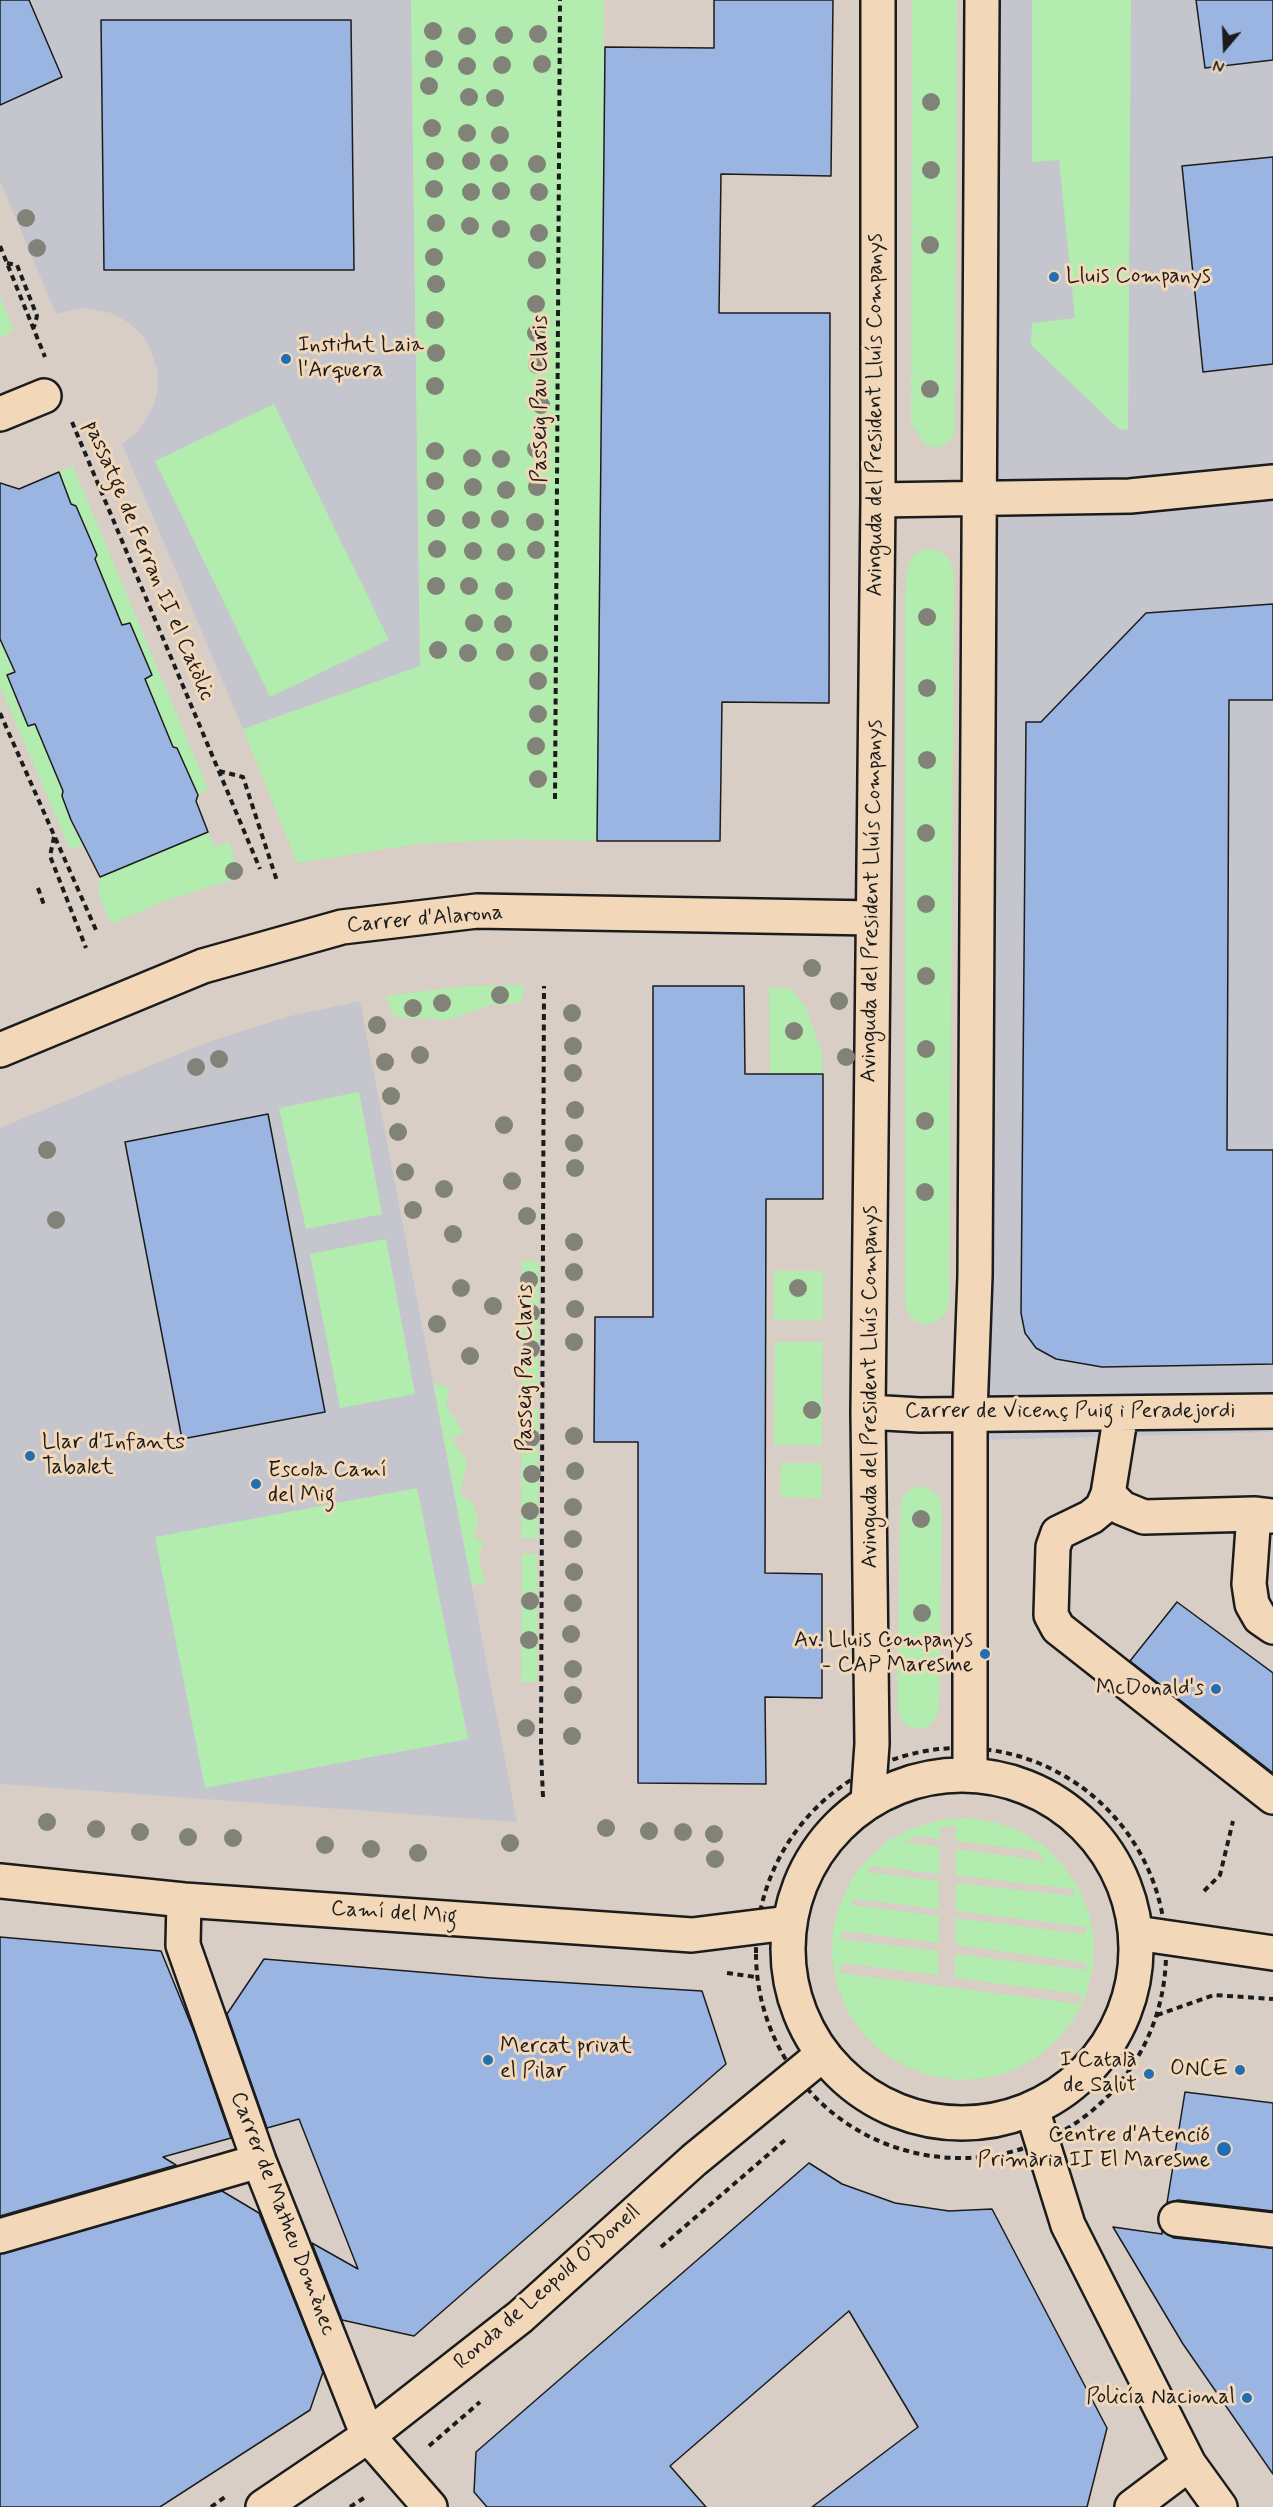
<!DOCTYPE html>
<meta charset="utf-8">
<style>
body{margin:0}
#map{position:relative;width:1273px;height:2507px;overflow:hidden;background:#d8cec5;font-family:Mynerve,sans-serif}
canvas{display:block}
.north{position:absolute;left:1195px;top:18px;width:60px;height:60px;-webkit-text-stroke:4px #f2d8b9;paint-order:stroke;rotate:199deg;font-size:16px;font-weight:700;line-height:24px;text-align:center;color:#1c1c1c}
.north::after{content:'';display:block;margin:auto;width:21px;height:27px;background:#1c1c1c;clip-path:polygon(50% 0,100% 100%,50% 72%,0 100%)}
</style>
<div id="map">
<canvas width="1273" height="2507"></canvas>
<div class="north">N</div>
</div>
<script>
const context = document.querySelector('canvas').getContext('2d');
context.lineJoin = 'round';
function fillPath(path, color) { context.fillStyle = color; context.fill(path, 'evenodd'); }
const shape = rows => new Path2D(rows.map(r => 'M' + r).join(''));
function strokePath(path, color, width, dash) { context.strokeStyle = color; context.lineWidth = width; context.lineCap = dash ? 'butt' : 'round'; context.setLineDash(dash || []); context.stroke(path); }
function write(font, color, halo, rows, align = 'center') {
  context.font = font + ' Mynerve,sans-serif'; context.lineWidth = 6; context.setLineDash([]); context.textBaseline = 'middle'; context.strokeStyle = halo; context.fillStyle = color; for (const [text, x, y, turn = 0] of rows) {
    context.save(); context.translate(x, y); context.rotate((+turn || 0) * Math.PI / 180); context.textAlign = isNaN(turn) ? turn : align; if (halo) context.strokeText(text, 0, 0); context.fillText(text, 0, 0); context.restore();
  }
}
const built = shape([
 [0,0,411,0,420,667,243,729,122,444,138,432,154,405,158,388,157,369,150,349,143,336,128,322,111,313,83,308,56,314,0,181],
 [996,0,1273,0,1273,1432,985,1440],
 [360,1001,517,1822,0,1784,0,1128,205,1043,290,1016]
]);
const green = shape([
 [411,0,604,0,597,841,514,839,418,844,297,863,243,729,420,666],
 [912,0,957,0,955,432,949,442,938,448,925,445,911,423],
 [1032,0,1131,0,1128,430,1119,429,1031,345,1032,323,1075,318,1059,160,1032,162],
 [0,297,14,331,0,337],
 [274,404,389,640,270,697,155,461],
 [73,466,208,789,198,795,177,748,173,746,147,682,142,652,144,648,140,646,130,623,122,623,95,559,97,555,87,534,88,530,76,506,71,504,59,472],
 [925,549,938,550,947,557,953,567,954,581,949,1303,945,1315,934,1323,923,1325,911,1318,905,1305,905,595,908,565,915,554],
 [0,639,13,668,7,676,17,697,15,701,28,726,37,728,63,791,62,796,70,821,83,845,70,849,0,686],
 [208,832,215,847,229,842,241,877,165,901,111,924,98,893,100,877],
 [525,985,521,1003,491,1005,448,1020,395,1017,385,996,466,986],
 [769,987,792,989,806,1008,822,1052,823,1074,770,1074],
 [359,1092,382,1214,306,1229,279,1108],
 [386,1239,415,1394,340,1408,310,1254],
 [522,1261,539,1261,538,1391,522,1391],
 [774,1271,823,1271,823,1320,774,1320],
 [775,1342,823,1342,822,1445,774,1445],
 [433,1383,450,1388,446,1405,463,1432,452,1439,467,1461,460,1495,472,1502,477,1514,477,1529,473,1536,483,1542,479,1561,486,1582,472,1586],
 [522,1408,538,1408,538,1538,521,1538],
 [781,1463,822,1463,822,1498,780,1497],
 [913,1487,926,1487,939,1496,942,1512,939,1710,933,1723,924,1728,913,1729,902,1722,897,1708,900,1514,902,1497],
 [417,1488,468,1739,205,1788,155,1537],
 [522,1554,537,1554,537,1682,521,1682],
 [967,1818,994,1822,1020,1831,1044,1846,1063,1865,1079,1888,1089,1913,1094,1940,1093,1967,1086,1994,1074,2019,1057,2040,1036,2058,1012,2071,986,2078,958,2080,931,2076,905,2066,882,2052,862,2033,847,2010,837,1985,832,1958,833,1930,840,1904,851,1880,868,1858,889,1840,914,1828,940,1820],
 [956,1826,956,1841,1037,1851,1046,1861,956,1849,956,1875,1072,1889,1075,1896,956,1883,956,1911,1086,1927,1085,1934,955,1918,956,1945,1087,1963,1085,1970,955,1954,955,1978,1082,1994,1079,2004,840,1973,842,1963,938,1975,938,1951,841,1939,842,1931,939,1943,939,1916,851,1905,855,1899,939,1909,939,1881,867,1872,872,1866,939,1874,940,1847,905,1842,916,1836,940,1839,940,1828]
]);
const building = shape([
 [0,0,29,0,62,77,0,105,0,0],
 [714,0,833,0,831,176,721,174,719,313,830,313,829,703,722,702,720,841,597,841,605,47,714,48,714,0],
 [1196,0,1273,0,1273,60,1205,68,1196,0],
 [101,20,351,20,354,270,104,270,101,20],
 [1273,157,1273,364,1203,372,1182,166,1273,157],
 [59,472,71,504,76,506,97,555,95,559,122,625,130,623,152,675,145,679,173,747,177,748,198,795,196,801,208,832,100,877,71,820,62,796,63,791,35,724,28,726,7,675,15,672,0,639,0,483,19,489,59,472],
 [1273,604,1273,700,1229,700,1227,1150,1273,1150,1273,1364,1102,1367,1056,1359,1036,1348,1025,1333,1021,1313,1026,722,1041,722,1146,613,1273,604],
 [653,986,744,986,745,1074,823,1074,823,1199,766,1199,765,1573,822,1574,822,1698,765,1697,766,1784,638,1783,638,1442,594,1442,595,1317,653,1317,653,986],
 [268,1114,325,1412,182,1439,125,1142,268,1114],
 [1177,1602,1273,1673,1273,1773,1130,1661,1177,1602],
 [0,1937,161,1951,194,2032,231,2138,163,2157,176,2165,0,2216,0,1937],
 [264,1959,491,1978,702,1991,726,2064,414,2336,342,2320,312,2243,358,2269,299,2119,267,2128,227,2014,264,1959],
 [1185,2092,1273,2103,1273,2211,1178,2200,1167,2203,1185,2092],
 [809,2163,842,2184,895,2203,949,2211,992,2209,1107,2428,1087,2507,812,2507,918,2427,849,2311,670,2466,706,2507,487,2507,474,2492,476,2452,809,2163],
 [222,2191,259,2213,323,2372,310,2410,160,2507,0,2507,0,2254,222,2191],
 [1113,2227,1162,2234,1162,2231,1174,2238,1273,2248,1273,2474,1183,2344,1113,2227]
]);
const path = shape([
 [0,246,45,357],
 [7,263,17,265,37,316,34,327],
 [72,422,260,869],
 [0,713,96,930],
 [219,771,243,777,277,881],
 [555,799,560,0],
 [54,837,50,856,86,948],
 [38,888,44,905],
 '756 1953a205 205 0 1 1 410 0a205 205 0 1 1-410 0Z',
 [543,1797,541,1751,544,986],
 [1204,1891,1220,1875,1233,1821],
 [727,1973,756,1977],
 [1157,2015,1214,1995,1273,1999],
 [661,2247,785,2140],
 [429,2446,480,2402],
 [211,2507,225,2497],
 [350,2507,367,2496]
]);
const minor = shape([
 [0,414,44,396],
 [878,500,1130,496,1273,482],
 [0,1050,203,966,342,927,477,911,873,918],
 [868,1412,920,1415,1273,1411],
 [1121,1413,1108,1494,1102,1508,1091,1517,1058,1533,1053,1547,1051,1615,1058,1628,1273,1797],
 [1108,1494,1122,1508,1144,1517,1254,1514],
 [1273,1516,1254,1514,1249,1584,1252,1604,1260,1618,1273,1627],
 [970,1774,970,1413,975,1276,982,0],
 '788 1949a174 174 0 1 1 348 0a174 174 0 1 1-348 0Z',
 [868,1801,872,1744,868,1412,878,500,878,0],
 [0,1881,184,1900,692,1935,788,1923],
 [184,1900,183,1945,259,2161,368,2436,430,2507],
 [1136,1933,1273,1953],
 [1032,2109,1068,2225,1189,2464,1220,2507],
 [1176,2219,1273,2230],
 [0,2236,259,2161],
 [263,2507,368,2436,520,2317,694,2160,822,2055],
 [1132,2507,1189,2464]
]);
const trees = [
 [433,31],
 [538,34],
 [504,35],
 [467,36],
 [434,59],
 [542,64],
 [502,65],
 [467,66],
 [429,86],
 [469,97],
 [495,98],
 [931,102],
 [432,128],
 [467,133],
 [500,135],
 [435,161],
 [471,161],
 [499,163],
 [537,164],
 [931,170],
 [434,189],
 [501,191],
 [471,192],
 [539,192],
 [26,218],
 [436,223],
 [470,226],
 [501,229],
 [539,233],
 [930,245],
 [37,248],
 [434,257],
 [537,260],
 [436,284],
 [536,304],
 [435,320],
 [536,333],
 [436,353],
 [537,365],
 [435,386],
 [930,389],
 [541,405],
 [536,449],
 [435,451],
 [472,458],
 [501,459],
 [435,481],
 [473,487],
 [537,487],
 [506,490],
 [436,518],
 [500,519],
 [471,520],
 [535,522],
 [437,549],
 [536,550],
 [473,551],
 [506,552],
 [436,586],
 [469,586],
 [504,591],
 [927,617],
 [474,623],
 [503,624],
 [438,650],
 [505,652],
 [468,653],
 [539,653],
 [538,681],
 [927,688],
 [538,714],
 [536,746],
 [927,760],
 [538,779],
 [926,833],
 [234,871],
 [926,904],
 [812,968],
 [926,976],
 [500,995],
 [839,1001],
 [442,1003],
 [413,1008],
 [572,1013],
 [377,1025],
 [794,1031],
 [573,1046],
 [926,1049],
 [420,1055],
 [846,1057],
 [219,1059],
 [385,1062],
 [196,1067],
 [573,1073],
 [391,1096],
 [575,1110],
 [925,1121],
 [504,1125],
 [398,1132],
 [574,1143],
 [47,1150],
 [575,1168],
 [405,1172],
 [512,1181],
 [444,1189],
 [925,1192],
 [413,1210],
 [527,1216],
 [56,1220],
 [453,1234],
 [574,1242],
 [574,1272],
 [529,1280],
 [461,1288],
 [798,1288],
 [493,1306],
 [575,1309],
 [531,1313],
 [437,1324],
 [574,1342],
 [531,1349],
 [470,1356],
 [812,1410],
 [574,1436],
 [531,1438],
 [575,1471],
 [532,1474],
 [573,1507],
 [530,1511],
 [921,1519],
 [573,1539],
 [574,1572],
 [530,1601],
 [573,1603],
 [922,1613],
 [571,1634],
 [529,1640],
 [573,1669],
 [573,1695],
 [526,1728],
 [572,1736],
 [47,1822],
 [606,1828],
 [96,1829],
 [649,1831],
 [140,1832],
 [683,1832],
 [714,1834],
 [188,1837],
 [233,1838],
 [510,1843],
 [325,1845],
 [371,1849],
 [418,1853],
 [715,1859]
];
const markers = [
 [1054,277,6,"#1f6fb2"],
 [286,359,6,"#1f6fb2"],
 [30,1456,6,"#1f6fb2"],
 [256,1484,6,"#1f6fb2"],
 [985,1654,6,"#1f6fb2"],
 [1216,1689,6,"#1f6fb2"],
 [488,2060,6,"#1f6fb2"],
 [1240,2070,6,"#1f6fb2"],
 [1149,2074,6,"#1f6fb2"],
 [1224,2149,8,"#1f6fb2"],
 [1247,2398,6,"#1f6fb2"]
];
const poiNames = [
 ["Lluis Companys",1066,277,"left"],
 ["Institut Laia",298,346,"left"],
 ["l'Arquera",298,371,"left"],
 ["Llar d'Infants",42,1443,"left"],
 ["Tabalet",42,1468,"left"],
 ["Escola Camí",268,1471,"left"],
 ["del Mig",268,1496,"left"],
 ["Av. Lluis Companys",973,1641],
 ["- CAP Maresme",973,1666],
 ["McDonald's",1204,1689],
 ["Mercat privat",500,2047,"left"],
 ["el Pilar",500,2072,"left"],
 ["I Català",1137,2061],
 ["de Salut",1137,2086],
 ["ONCE",1228,2070],
 ["Centre d'Atenció",1210,2136],
 ["Primària II El Maresme",1210,2161],
 ["Policía Nacional",1235,2398]
];
const streetNames = [
 ["Passeig Pau Claris",541,399,-90],
 ["Avinguda del President Lluís Companys",876,415,-90],
 ["passatge de Ferran II el Catòlic",148,561,67],
 ["Avinguda del President Lluís Companys",873,901,-89],
 ["Carrer d'Alarona",425,920,-5],
 ["Passeig Pau Claris",526,1368,-90],
 ["Avinguda del President Lluís Companys",871,1387,-90],
 ["Carrer de Vicenç Puig i Peradejordi",1070,1412],
 ["Camí del Mig",394,1914,4],
 ["Carrer de Matheu Domènec",282,2214,69],
 ["Ronda de Leopold O'Donell",548,2288,-41]
];
fillPath(built, '#c5c6cd');
fillPath(green, '#b3ecaf');
fillPath(building, '#9ab5e1');
strokePath(building, '#1c1c1c', 1.5);
strokePath(minor, '#1c1c1c', 38);
strokePath(path, '#1c1c1c', 4, [6, 4.5]);
strokePath(minor, '#f2d8b9', 33);
context.fillStyle = '#818378';
for (const [x, y] of trees) { context.beginPath(); context.arc(x, y, 9, 0, 2 * Math.PI); context.fill(); }
for (const [x, y, r, color] of markers) { const dot = new Path2D(); dot.arc(x, y, r, 0, 2 * Math.PI); context.fillStyle = color; context.fill(dot); strokePath(dot, '#f2d8b9', 2); }
write('22px', '#1c1c1c', '#f2d8b9', poiNames, 'right');
write('22px', '#1c1c1c', '#f2d8b9', streetNames);
</script>
